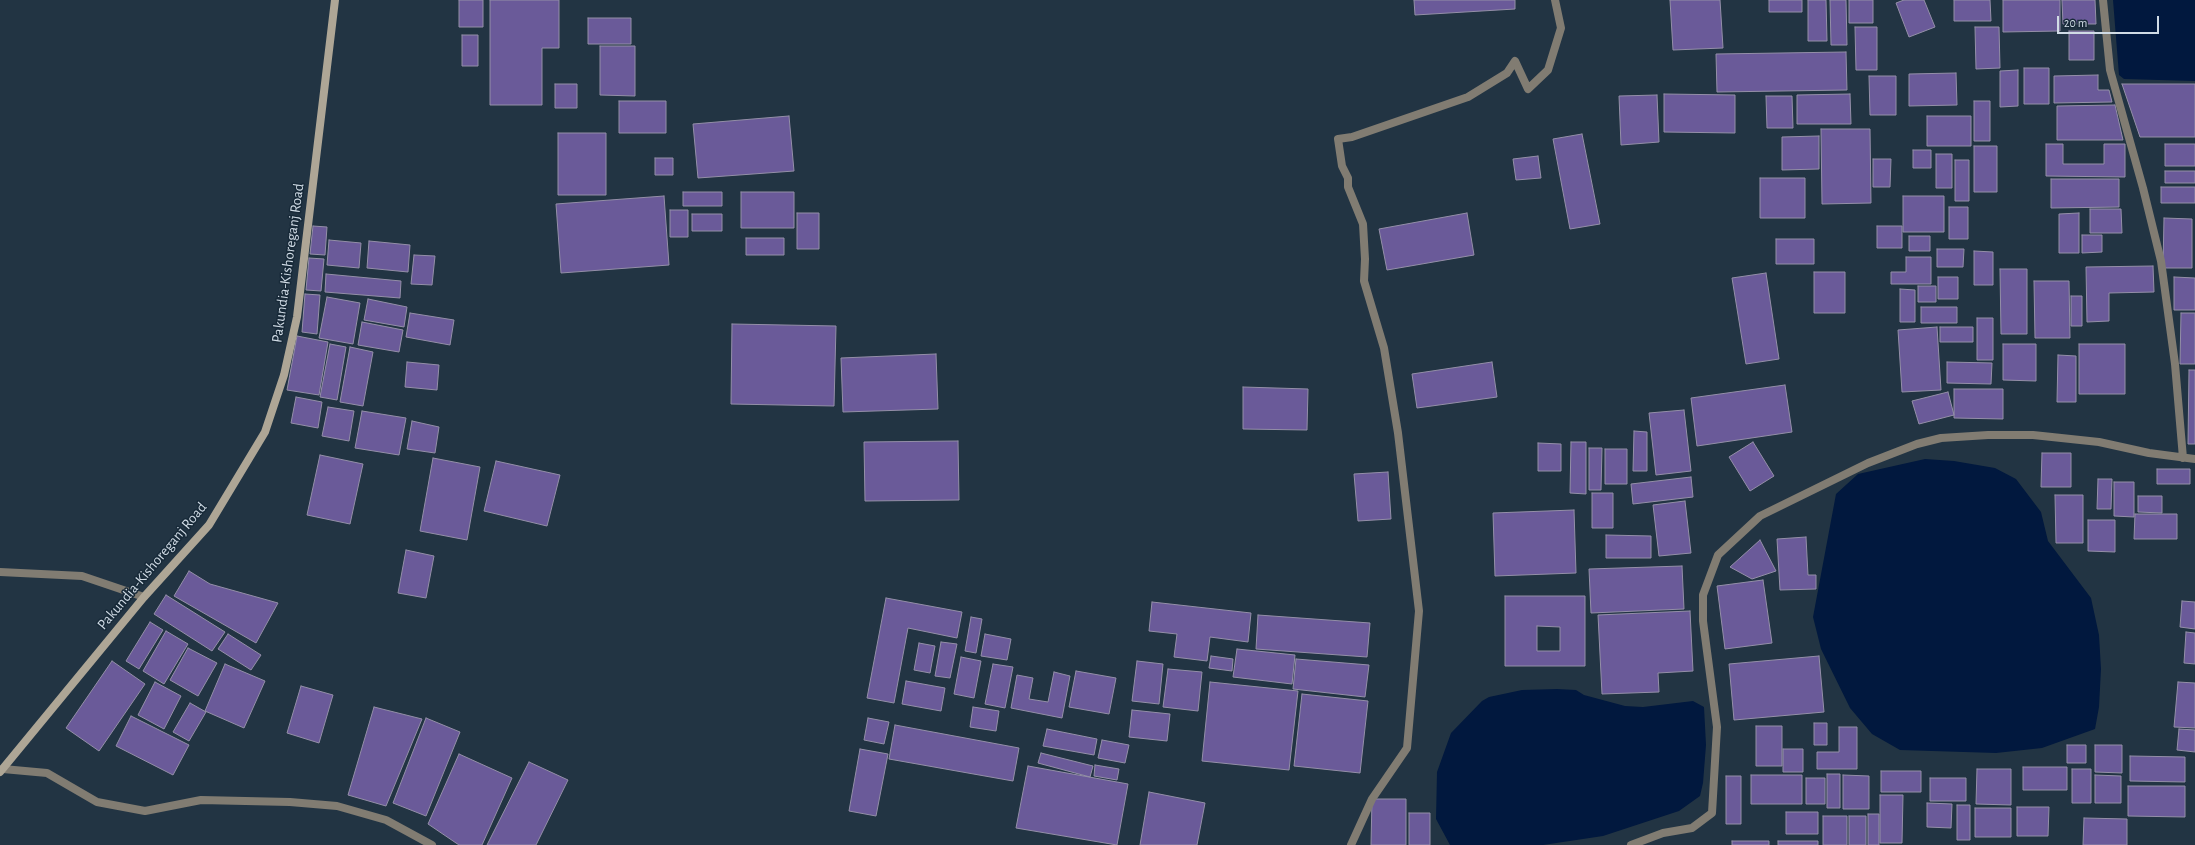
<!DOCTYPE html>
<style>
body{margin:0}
#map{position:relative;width:2195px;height:845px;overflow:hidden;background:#223443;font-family:"Alegreya Sans",sans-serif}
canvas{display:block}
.scale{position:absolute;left:2057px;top:16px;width:102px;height:18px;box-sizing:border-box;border:2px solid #d0dbe5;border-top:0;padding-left:5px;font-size:12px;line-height:14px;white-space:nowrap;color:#d0dbe5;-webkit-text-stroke:3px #182a39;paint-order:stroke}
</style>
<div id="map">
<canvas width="2195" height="845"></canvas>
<div class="scale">20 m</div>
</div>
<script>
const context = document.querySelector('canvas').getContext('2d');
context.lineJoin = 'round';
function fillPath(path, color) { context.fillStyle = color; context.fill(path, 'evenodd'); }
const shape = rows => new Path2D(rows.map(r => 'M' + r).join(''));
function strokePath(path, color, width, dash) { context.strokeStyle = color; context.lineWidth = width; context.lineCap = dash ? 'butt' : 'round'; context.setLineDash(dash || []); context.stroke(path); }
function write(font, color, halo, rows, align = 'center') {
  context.font = font + ' "Alegreya Sans",sans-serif'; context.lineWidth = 3; context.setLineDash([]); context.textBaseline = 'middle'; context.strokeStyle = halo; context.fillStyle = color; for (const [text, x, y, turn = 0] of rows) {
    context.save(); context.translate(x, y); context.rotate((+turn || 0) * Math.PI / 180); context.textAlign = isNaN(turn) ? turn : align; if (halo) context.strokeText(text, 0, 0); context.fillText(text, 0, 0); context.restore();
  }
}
const water = shape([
 [2113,0,2195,0,2195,81,2124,79,2119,75],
 [1925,459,1954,461,1995,468,2016,479,2041,512,2048,541,2091,598,2099,635,2101,669,2099,707,2095,729,2042,748,1996,753,1900,750,1872,734,1850,708,1821,649,1813,617,1836,494,1858,474],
 [1557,689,1576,690,1584,695,1625,706,1643,707,1693,701,1704,707,1706,745,1703,783,1700,796,1679,811,1603,836,1543,845,1450,845,1436,819,1437,772,1451,733,1482,701,1489,697,1522,690]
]);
const building = shape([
 [459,0,483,0,483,27,459,27,459,0],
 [490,0,559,0,559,48,542,48,542,105,490,105,490,0],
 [1414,0,1515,0,1515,9,1415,15,1414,0],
 [1670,0,1720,0,1723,48,1673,50,1670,0],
 [1769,0,1802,0,1802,12,1769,12,1769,0],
 [1808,0,1826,0,1827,41,1808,41,1808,0],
 [1830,0,1846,0,1847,45,1831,45,1830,0],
 [1849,0,1873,0,1873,23,1849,23,1849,0],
 [1904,0,1924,0,1935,27,1909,37,1896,3,1904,0],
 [1954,0,1990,0,1991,21,1954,21,1954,0],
 [2003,0,2060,0,2060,31,2003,32,2003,0],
 [2062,0,2095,0,2096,24,2063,24,2062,0],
 [588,18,631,18,631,44,588,44,588,18],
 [1855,27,1877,27,1877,70,1856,70,1855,27],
 [1975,27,1999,27,2000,68,1976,69,1975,27],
 [2069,31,2094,31,2094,60,2069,60,2069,31],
 [462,35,478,35,478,66,462,66,462,35],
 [600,46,635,46,635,96,600,95,600,46],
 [1846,52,1847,90,1717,92,1716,54,1846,52],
 [2024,68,2049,68,2049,104,2024,104,2024,68],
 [2018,70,2018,106,2000,107,2000,71,2018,70],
 [1956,73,1957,105,1909,106,1909,74,1956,73],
 [2098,75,2098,90,2109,90,2112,102,2054,103,2054,76,2098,75],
 [1869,76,1896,76,1896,115,1870,115,1869,76],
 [555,84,577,84,577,108,555,108,555,84],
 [2122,84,2195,84,2195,137,2140,137,2122,84],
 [1664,94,1735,95,1735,133,1664,132,1664,94],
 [1850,94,1851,124,1797,124,1797,95,1850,94],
 [1657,95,1659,142,1621,145,1619,96,1657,95],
 [1766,96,1792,96,1793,128,1767,128,1766,96],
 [619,101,666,101,666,133,619,133,619,101],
 [1974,101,1990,101,1990,141,1974,141,1974,101],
 [2115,105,2123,140,2057,140,2057,106,2115,105],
 [789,116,794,171,698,178,693,124,789,116],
 [1927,116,1971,116,1971,146,1927,146,1927,116],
 [1821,129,1870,129,1871,203,1822,204,1821,129],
 [558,133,606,133,606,195,558,195,558,133],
 [1582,134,1600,224,1570,229,1553,139,1582,134],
 [1819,136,1819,169,1782,170,1782,137,1819,136],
 [2046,144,2063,144,2063,164,2104,164,2104,144,2125,144,2125,177,2046,176,2046,144],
 [2165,144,2195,144,2195,166,2165,166,2165,144],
 [1974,146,1997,146,1997,192,1974,192,1974,146],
 [1913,150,1931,150,1931,168,1913,168,1913,150],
 [1936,154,1952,154,1952,188,1936,188,1936,154],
 [1538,156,1541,178,1516,180,1513,159,1538,156],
 [655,158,673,158,673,175,655,175,655,158],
 [1873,159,1891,159,1890,187,1873,187,1873,159],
 [1955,160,1969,160,1969,201,1955,201,1955,160],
 [2165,171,2195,171,2195,183,2165,183,2165,171],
 [1760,178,1805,178,1805,218,1760,218,1760,178],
 [2051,179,2119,179,2119,207,2051,208,2051,179],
 [2161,187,2195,187,2195,203,2161,203,2161,187],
 [683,192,722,192,722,206,683,206,683,192],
 [741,192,794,192,794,228,741,228,741,192],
 [664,196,669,265,561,273,556,204,664,196],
 [1903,196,1944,196,1944,232,1903,232,1903,196],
 [1949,207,1968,207,1968,239,1949,239,1949,207],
 [2090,209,2121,209,2122,233,2090,233,2090,209],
 [670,210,688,210,688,237,670,237,670,210],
 [797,213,819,213,819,249,797,249,797,213],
 [1467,213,1474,255,1387,270,1379,229,1467,213],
 [2079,213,2079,253,2059,253,2059,214,2079,213],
 [692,214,722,214,722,231,692,231,692,214],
 [2164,218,2192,219,2192,268,2163,268,2164,218],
 [313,226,327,227,325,255,310,254,313,226],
 [1877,226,1902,226,1902,248,1877,248,1877,226],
 [2082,235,2102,235,2102,252,2082,253,2082,235],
 [1909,236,1930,236,1930,251,1909,251,1909,236],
 [746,238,784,238,784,255,746,255,746,238],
 [1776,239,1814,239,1814,264,1776,264,1776,239],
 [329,240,361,243,359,268,327,265,329,240],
 [369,241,410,245,408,272,367,268,369,241],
 [1937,249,1964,249,1963,267,1937,267,1937,249],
 [1974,251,1993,252,1993,285,1974,285,1974,251],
 [414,255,435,256,432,285,411,284,414,255],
 [1906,257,1931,257,1931,284,1891,284,1891,272,1906,272,1906,257],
 [309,258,324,259,321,291,306,290,309,258],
 [2153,266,2154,292,2109,293,2109,321,2087,322,2086,267,2153,266],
 [2000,269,2027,269,2027,334,2001,334,2000,269],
 [1814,272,1845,272,1845,313,1814,313,1814,272],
 [1766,273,1779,359,1746,364,1732,278,1766,273],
 [326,274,401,281,400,298,325,292,326,274],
 [1938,277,1958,277,1958,299,1938,299,1938,277],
 [2174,277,2195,278,2195,310,2174,310,2174,277],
 [2034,281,2069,281,2070,338,2035,338,2034,281],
 [1918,286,1936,286,1936,302,1918,302,1918,286],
 [1900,289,1915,290,1915,322,1900,322,1900,289],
 [305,294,320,295,317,334,302,332,305,294],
 [2071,296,2082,296,2082,326,2071,326,2071,296],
 [327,297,360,303,353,344,319,338,327,297],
 [368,299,407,307,404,327,364,320,368,299],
 [1921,307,1957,307,1957,323,1921,323,1921,307],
 [410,313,454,320,450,345,406,337,410,313],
 [2181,313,2195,313,2195,364,2180,364,2181,313],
 [1977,318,1993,318,1993,360,1977,360,1977,318],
 [362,322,403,330,399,352,358,345,362,322],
 [732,324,836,326,834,406,731,404,732,324],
 [1937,327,1941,390,1902,392,1898,330,1937,327],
 [1940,327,1973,327,1973,342,1940,342,1940,327],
 [297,336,328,342,319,395,287,390,297,336],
 [330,344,346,347,337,400,320,397,330,344],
 [2003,344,2036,344,2036,381,2003,380,2003,344],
 [2079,344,2125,344,2125,394,2079,394,2079,344],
 [350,347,373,352,363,406,340,402,350,347],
 [936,354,938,409,843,412,841,358,936,354],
 [2058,355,2076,356,2076,402,2057,402,2058,355],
 [407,362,439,365,437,390,405,387,407,362],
 [1492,362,1497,397,1417,408,1412,374,1492,362],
 [1947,362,1992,363,1991,384,1947,383,1947,362],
 [2189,370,2195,370,2195,444,2188,444,2189,370],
 [1785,385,1792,432,1697,446,1691,398,1785,385],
 [1243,387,1308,389,1307,430,1243,429,1243,387],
 [1954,389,2003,389,2003,419,1954,418,1954,389],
 [1948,392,1954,415,1919,424,1912,401,1948,392],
 [296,397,322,402,318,428,291,423,296,397],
 [328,407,354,411,349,441,322,436,328,407],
 [1684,410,1691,471,1656,475,1649,413,1684,410],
 [362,411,406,418,399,455,355,448,362,411],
 [412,421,439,427,435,453,407,449,412,421],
 [1634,431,1647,432,1647,471,1633,471,1634,431],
 [958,441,959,500,865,501,864,442,958,441],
 [1571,442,1586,442,1586,494,1570,493,1571,442],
 [1753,442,1774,476,1750,491,1729,457,1753,442],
 [1538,443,1561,444,1561,471,1538,471,1538,443],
 [1589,448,1602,448,1601,490,1589,490,1589,448],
 [1605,449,1627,449,1627,484,1605,484,1605,449],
 [2042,453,2071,453,2071,487,2041,487,2042,453],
 [320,455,363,464,350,524,307,515,320,455],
 [433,458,480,467,467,540,420,531,433,458],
 [496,461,560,475,547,526,484,511,496,461],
 [2157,469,2190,469,2190,484,2157,484,2157,469],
 [1388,472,1391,519,1358,521,1354,474,1388,472],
 [1691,477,1693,497,1633,504,1631,484,1691,477],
 [2098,479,2112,479,2111,509,2097,509,2098,479],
 [2114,482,2134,482,2134,517,2114,516,2114,482],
 [1592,493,1613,493,1613,528,1592,528,1592,493],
 [2055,495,2083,495,2083,543,2056,543,2055,495],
 [2138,496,2162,496,2162,513,2138,512,2138,496],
 [1685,501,1691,553,1659,556,1653,505,1685,501],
 [1574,510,1576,573,1495,576,1493,513,1574,510],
 [2135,514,2177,514,2177,539,2134,539,2135,514],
 [2088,520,2115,520,2115,552,2088,551,2088,520],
 [1606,535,1651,536,1651,558,1606,558,1606,535],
 [1806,537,1808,575,1816,575,1816,589,1780,590,1777,539,1806,537],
 [1760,540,1776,571,1752,579,1730,567,1760,540],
 [406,550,434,556,426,598,398,593,406,550],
 [1682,566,1684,609,1591,613,1589,569,1682,566],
 [189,571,210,584,278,603,256,643,174,596,189,571],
 [1763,580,1772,643,1725,649,1717,586,1763,580],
 [166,595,225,632,212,651,154,614,166,595],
 [1505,596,1585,596,1585,666,1505,666,1505,596],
 [1537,626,1560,627,1560,651,1537,651,1537,626],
 [886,598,962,612,957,638,908,628,894,703,867,698,886,598],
 [2182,601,2195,602,2195,629,2180,627,2182,601],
 [1152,602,1251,613,1248,642,1210,637,1207,661,1174,657,1177,634,1149,631,1152,602],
 [1690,611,1693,671,1658,673,1659,692,1602,694,1598,615,1690,611],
 [1258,615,1370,623,1367,657,1256,649,1258,615],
 [971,617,982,619,976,653,965,651,971,617],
 [150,622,163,630,139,669,126,661,150,622],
 [166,631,188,644,164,684,143,671,166,631],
 [2186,632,2195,633,2195,664,2184,663,2186,632],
 [228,634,261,655,251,670,218,649,228,634],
 [985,634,1011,639,1007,660,981,656,985,634],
 [941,642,957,644,950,678,935,676,941,642],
 [919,643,935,646,930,673,914,670,919,643],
 [188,648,217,663,198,696,170,680,188,648],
 [1237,649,1295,655,1292,684,1233,677,1237,649],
 [1211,656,1233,659,1232,671,1209,668,1211,656],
 [1819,656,1824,712,1734,720,1729,664,1819,656],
 [961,657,981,661,974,698,954,694,961,657],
 [1296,659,1369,665,1365,697,1293,689,1296,659],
 [112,661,145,684,99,751,66,728,112,661],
 [1137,661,1163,664,1159,704,1132,701,1137,661],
 [225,664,265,681,244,728,205,711,225,664],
 [993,664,1013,667,1005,708,985,704,993,664],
 [1168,669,1202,672,1198,711,1163,707,1168,669],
 [1076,671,1116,678,1109,714,1069,707,1076,671],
 [1054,672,1070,676,1062,718,1011,708,1017,675,1033,678,1029,699,1048,702,1054,672],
 [906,681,945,688,941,711,902,704,906,681],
 [155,682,181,696,164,729,138,715,155,682],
 [1210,682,1298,691,1289,770,1202,761,1210,682],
 [2178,682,2195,683,2195,728,2174,727,2178,682],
 [301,686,333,695,319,743,287,733,301,686],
 [1302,694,1368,701,1360,773,1294,766,1302,694],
 [190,703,206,712,189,741,173,732,190,703],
 [374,707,422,719,386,806,348,795,374,707],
 [973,707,999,711,996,731,970,727,973,707],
 [1132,710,1170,714,1167,741,1129,737,1132,710],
 [131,716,189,745,173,775,116,746,131,716],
 [426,718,460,732,426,816,393,803,426,718],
 [868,718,889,722,884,744,864,740,868,718],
 [1814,723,1827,723,1827,745,1814,745,1814,723],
 [895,725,1019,748,1013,781,889,759,895,725],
 [1756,726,1782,726,1782,766,1756,766,1756,726],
 [1839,727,1857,727,1857,769,1817,769,1817,752,1839,752,1839,727],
 [1047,729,1097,739,1094,755,1043,746,1047,729],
 [2179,729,2195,730,2195,752,2177,750,2179,729],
 [1102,740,1129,745,1125,763,1098,758,1102,740],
 [2067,745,2086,745,2086,763,2067,763,2067,745],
 [2095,745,2122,745,2122,773,2095,772,2095,745],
 [860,749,888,754,876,816,849,811,860,749],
 [1783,749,1803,749,1803,772,1783,772,1783,749],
 [1041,753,1093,766,1090,777,1038,763,1041,753],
 [459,754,512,778,482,845,459,845,428,824,459,754],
 [2130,756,2185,757,2185,782,2130,781,2130,756],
 [529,762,568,780,536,845,487,845,529,762],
 [1095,765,1119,769,1117,780,1094,776,1095,765],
 [1028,766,1128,784,1117,845,1016,828,1028,766],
 [2023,767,2067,767,2067,790,2023,790,2023,767],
 [1977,769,2011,769,2011,805,1976,804,1977,769],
 [2072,769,2091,769,2091,803,2072,803,2072,769],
 [1881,771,1921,771,1921,792,1881,792,1881,771],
 [1827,774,1840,774,1840,808,1827,808,1827,774],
 [1751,775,1802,775,1802,804,1751,804,1751,775],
 [1843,775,1869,776,1869,809,1843,809,1843,775],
 [2095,775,2121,776,2121,803,2095,803,2095,775],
 [1726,776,1741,776,1741,824,1726,824,1726,776],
 [1806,778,1825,778,1825,804,1806,804,1806,778],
 [1930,778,1966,778,1966,801,1930,801,1930,778],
 [2128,786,2185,786,2185,817,2128,816,2128,786],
 [1149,792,1205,803,1197,845,1140,845,1149,792],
 [1880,795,1903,795,1902,843,1880,843,1880,795],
 [1372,799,1406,799,1406,845,1371,845,1372,799],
 [1927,803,1952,804,1951,828,1927,827,1927,803],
 [1957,805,1970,805,1970,840,1957,840,1957,805],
 [2017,807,2049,807,2048,836,2017,836,2017,807],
 [1975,808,2011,808,2011,837,1975,837,1975,808],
 [1786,812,1818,812,1818,834,1786,834,1786,812],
 [1409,813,1430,813,1430,845,1409,845,1409,813],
 [1868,814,1879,814,1879,845,1868,845,1868,814],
 [1823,816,1847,816,1847,845,1823,845,1823,816],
 [1849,816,1866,816,1866,845,1849,845,1849,816],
 [2084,818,2127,819,2127,845,2083,845,2084,818],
 [1732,841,1769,841,1769,845,1732,845,1732,841],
 [1778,841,1818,841,1818,845,1778,845,1778,841]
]);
const minor = shape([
 [2103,0,2110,70,2143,188,2161,261,2175,364,2183,458],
 [0,572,82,576,144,597],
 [1351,845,1372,799,1407,748,1419,611,1398,433,1384,348,1364,281,1365,259,1363,224,1348,187,1348,178,1342,166,1338,139,1352,137,1468,97,1507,73,1515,61,1528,89,1548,70,1561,28,1555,0],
 [1631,845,1663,833,1692,828,1712,813,1717,727,1703,621,1703,595,1718,555,1760,516,1868,463,1917,444,1941,438,1988,435,2033,435,2099,442,2149,453,2195,459]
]);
const tertiary = shape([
 [3,769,47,773,97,802,145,811,201,800,290,802,337,806,386,820,432,845]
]);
const secondary = shape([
 [0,772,144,597,209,525,265,432,284,375,297,317,335,0]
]);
const streetNames = [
 ["Pakundia-Kishoreganj Road",288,263,-82],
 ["Pakundia-Kishoreganj Road",152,566,-50]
];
fillPath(water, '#01183e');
fillPath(building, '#6a5a99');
strokePath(building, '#948fa8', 1);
strokePath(minor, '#817c72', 8);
strokePath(tertiary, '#817c72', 8);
strokePath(secondary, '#aea696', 8);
write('15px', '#d0dbe5', '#182a39', streetNames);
</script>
